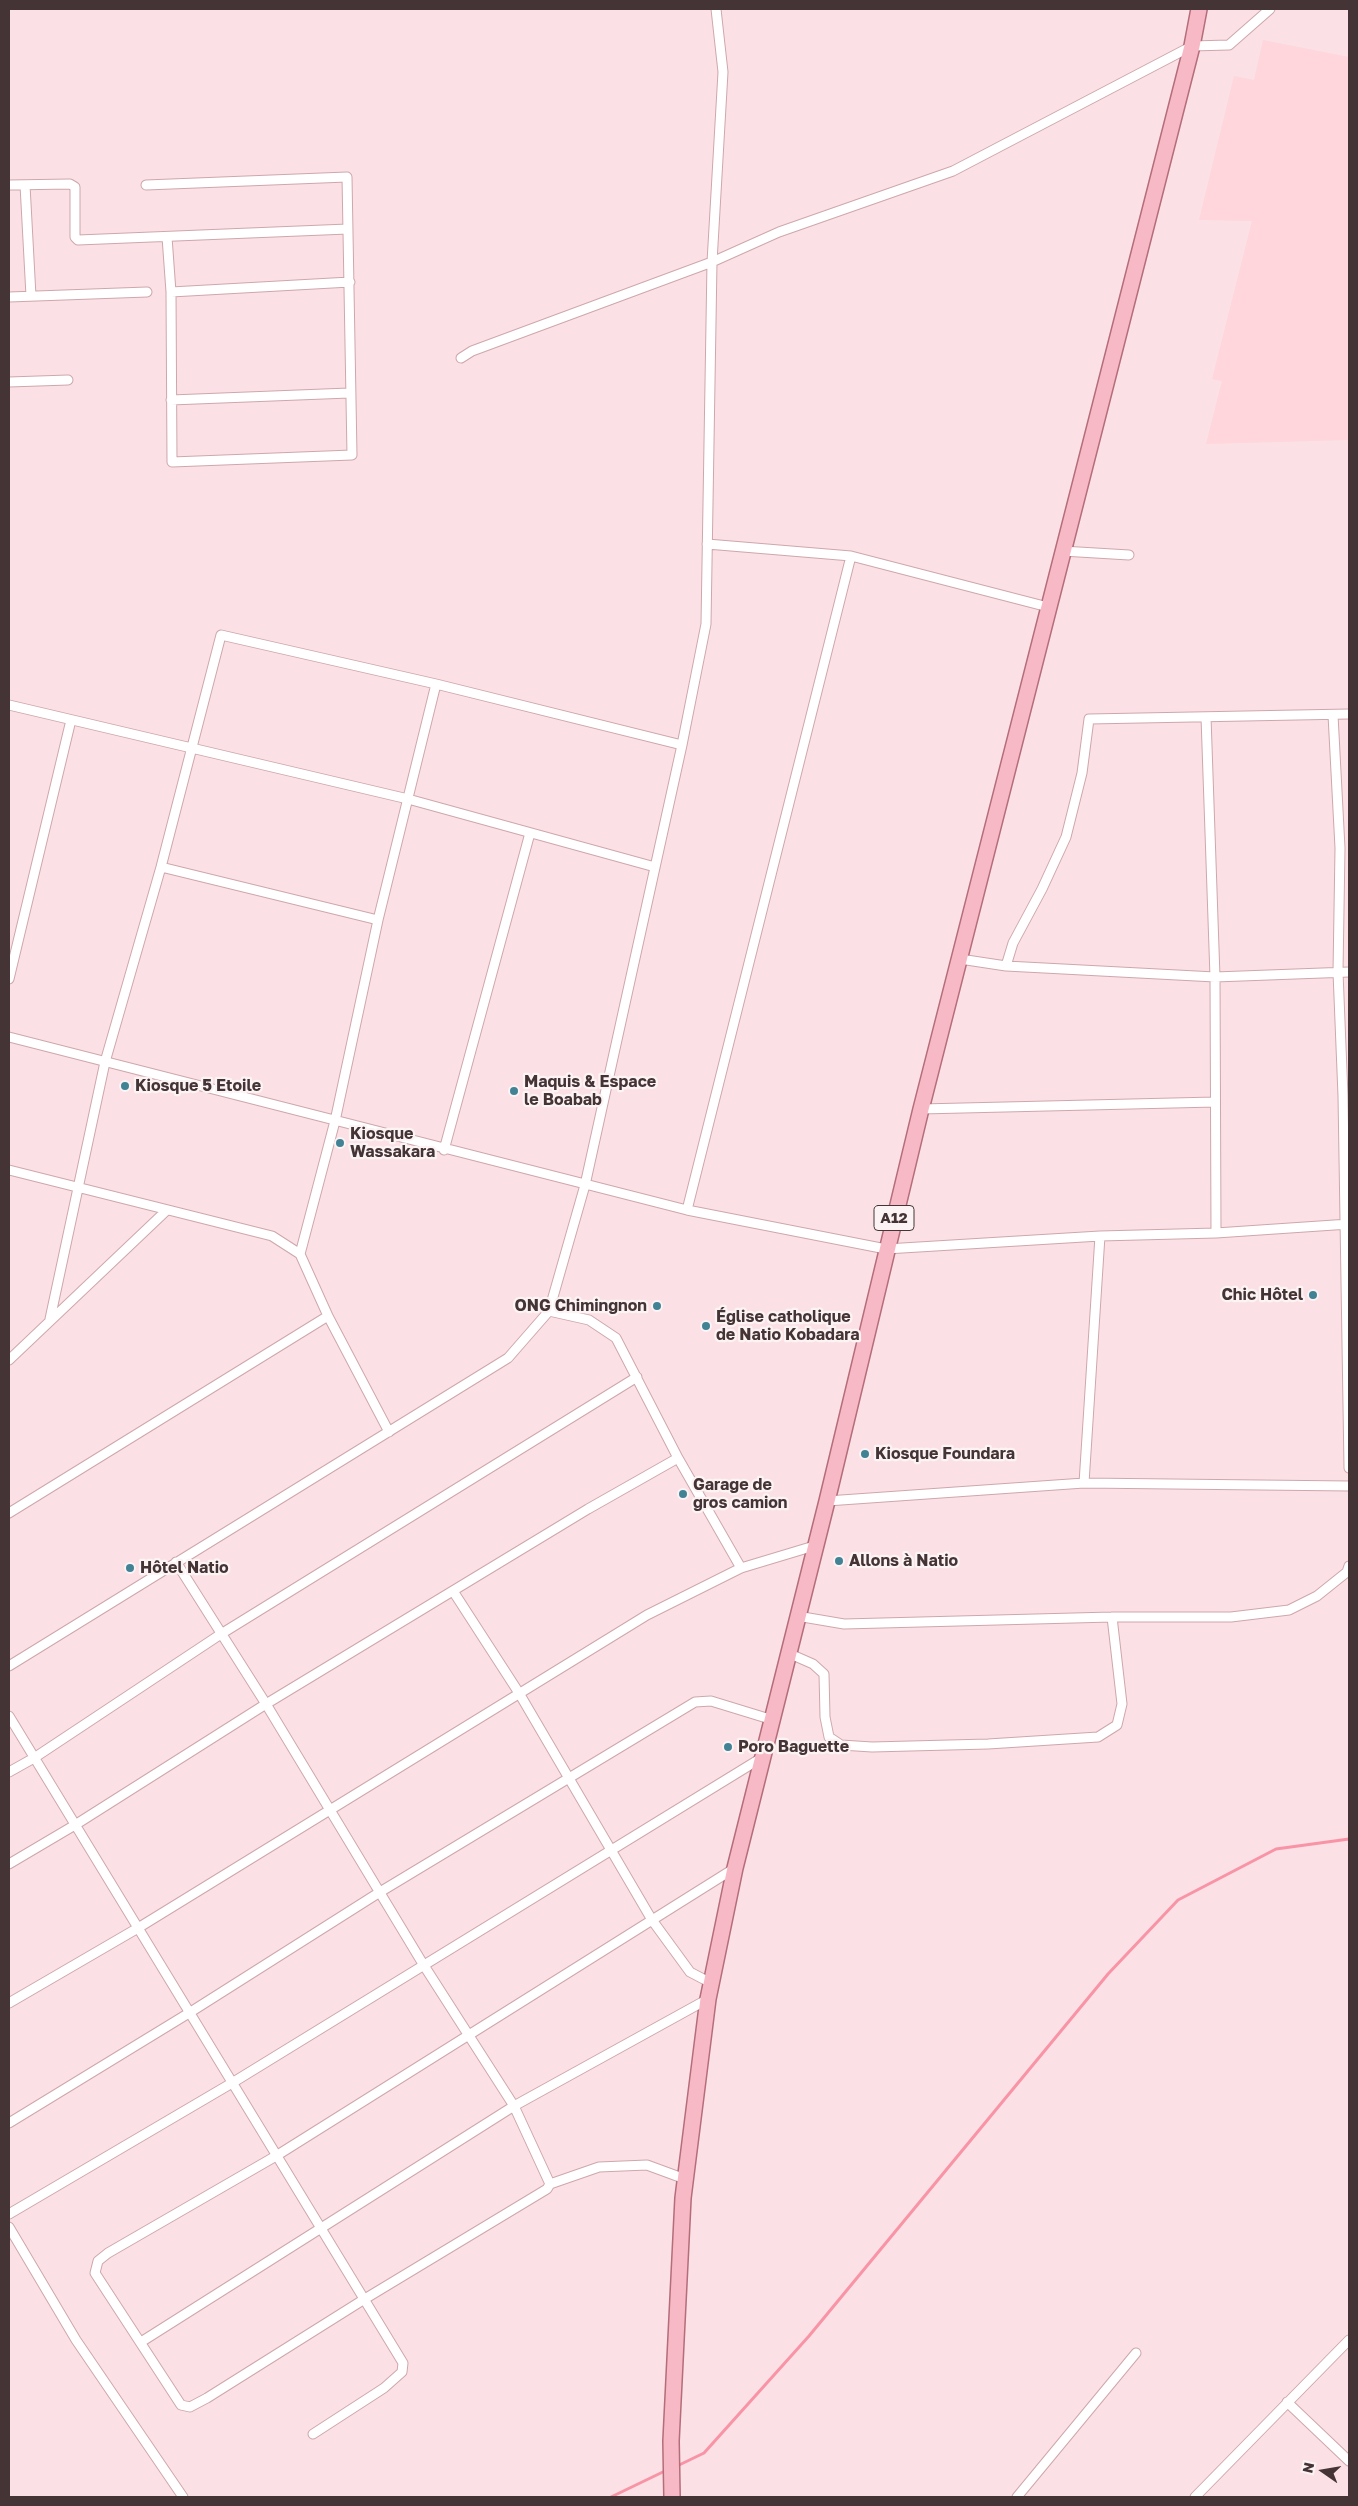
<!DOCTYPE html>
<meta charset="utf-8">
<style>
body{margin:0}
#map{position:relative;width:1358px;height:2506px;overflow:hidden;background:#fbe1e5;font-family:"Golos Text",sans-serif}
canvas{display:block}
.frame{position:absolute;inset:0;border:10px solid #443436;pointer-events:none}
.north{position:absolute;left:1298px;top:2446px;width:50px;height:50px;-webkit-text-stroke:4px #fcf3f4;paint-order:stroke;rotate:283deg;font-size:14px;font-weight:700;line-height:20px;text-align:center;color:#443436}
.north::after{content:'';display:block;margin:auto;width:18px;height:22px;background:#443436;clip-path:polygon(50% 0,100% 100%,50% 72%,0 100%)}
</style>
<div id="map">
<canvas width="1358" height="2506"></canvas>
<div class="frame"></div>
<div class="north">N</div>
</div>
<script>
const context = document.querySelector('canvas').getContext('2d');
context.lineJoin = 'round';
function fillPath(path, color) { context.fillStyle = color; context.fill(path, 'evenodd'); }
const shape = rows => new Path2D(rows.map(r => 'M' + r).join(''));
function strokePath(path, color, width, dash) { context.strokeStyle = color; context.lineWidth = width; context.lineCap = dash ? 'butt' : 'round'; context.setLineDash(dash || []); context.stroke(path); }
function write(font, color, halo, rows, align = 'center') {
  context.font = font + ' "Golos Text",sans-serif'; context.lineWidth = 4.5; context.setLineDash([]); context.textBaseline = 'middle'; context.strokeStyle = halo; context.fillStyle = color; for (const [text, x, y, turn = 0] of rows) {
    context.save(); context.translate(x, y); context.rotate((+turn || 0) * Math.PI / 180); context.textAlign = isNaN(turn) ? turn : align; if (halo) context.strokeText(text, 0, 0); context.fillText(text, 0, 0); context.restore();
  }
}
const built = shape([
 [1263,40,1349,57,1349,440,1206,444,1222,381,1212,379,1252,221,1199,220,1234,76,1254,80]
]);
const stream = shape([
 [675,2467,704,2453,809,2336,1108,1974,1178,1900,1276,1849,1349,1839],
 [611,2497,667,2470]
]);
const street = shape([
 [9,185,70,184,75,187,75,237,78,240,348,229],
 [25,185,31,296],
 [146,185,347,177,352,455,172,462,171,292,167,237],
 [171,292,350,282],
 [9,297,147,292],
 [461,358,472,351,712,262,779,232,953,171,1192,46,1229,45,1270,9],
 [9,382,68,380],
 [171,400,349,393],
 [707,544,851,556,1048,607],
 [1062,551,1129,555],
 [9,705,408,799,655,867],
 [1333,715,1340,848,1338,972,1343,1096,1349,1468],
 [1206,717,1215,977,1216,1233],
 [161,867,378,920],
 [960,959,1006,966,1215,977,1349,972],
 [1006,966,1013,943,1042,889,1066,837,1082,773,1089,719,1349,714],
 [9,979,71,720],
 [9,1037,687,1210,886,1249,1100,1236,1216,1233,1349,1224],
 [921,1109,1215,1102],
 [444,1150,530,833],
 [9,1170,272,1236,300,1254,328,1316,389,1432],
 [687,1210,851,556],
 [300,1254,335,1121,378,920,436,684],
 [549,1311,589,1320,616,1338,678,1458,741,1568],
 [50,1319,105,1062,161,867,221,635,436,684,682,745],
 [9,1360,167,1210],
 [1084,1483,1100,1236],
 [827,1501,1084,1483,1349,1486],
 [9,1513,328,1316],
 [176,1562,266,1704,423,1964,514,2106,550,2184],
 [453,1591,519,1693,652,1920,690,1972,711,1983],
 [797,1616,844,1624,1112,1617,1231,1617,1289,1610,1317,1596,1347,1572,1349,1566],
 [788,1653,813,1664,824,1674,825,1717,829,1737,841,1745,872,1747,988,1744,1098,1737,1117,1725,1122,1704,1112,1617],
 [9,1666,508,1358,549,1311,585,1185,682,745,706,624,712,262,723,72,716,9],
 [9,1716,403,2363,402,2372,384,2388,313,2434],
 [9,1772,34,1758,221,1634,637,1377],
 [9,1864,75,1825,266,1704,588,1509,678,1458],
 [9,2003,138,1928,647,1615,741,1568,814,1546],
 [9,2123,189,2013,380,1892,695,1702,711,1701,773,1720],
 [685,2179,647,2165,599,2167,550,2184,547,2189,363,2300,207,2398,190,2407,181,2405,95,2273,98,2261,108,2253,276,2156,735,1868],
 [9,2214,232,2083,763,1757],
 [9,2227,76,2340,183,2497],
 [141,2342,514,2106,708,1999],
 [1287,2402,1349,2461],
 [1017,2497,1136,2353],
 [1195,2497,1349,2340]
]);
const primary = shape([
 [672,2497,671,2441,683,2198,708,1999,735,1868,827,1501,921,1109,1192,46,1199,9]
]);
const markers = [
 [125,1086,5,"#418295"],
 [514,1091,5,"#418295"],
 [340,1143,5,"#418295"],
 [1313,1295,5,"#418295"],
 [657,1306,5,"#418295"],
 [706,1326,5,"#418295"],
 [865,1454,5,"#418295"],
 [683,1494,5,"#418295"],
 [839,1561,5,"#418295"],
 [130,1568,5,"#418295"],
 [728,1747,5,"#418295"]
];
const shields = [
 [894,1218,40]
];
const shieldNames = [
 ["A12",894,1218]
];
const poiNames = [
 ["Maquis & Espace",524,1082],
 ["le Boabab",524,1100],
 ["Kiosque 5 Etoile",135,1086],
 ["Kiosque",350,1134],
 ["Wassakara",350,1152],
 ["Chic Hôtel",1303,1295,"right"],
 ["ONG Chimingnon",647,1306,"right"],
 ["Église catholique",716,1317],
 ["de Natio Kobadara",716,1335],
 ["Kiosque Foundara",875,1454],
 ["Garage de",693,1485],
 ["gros camion",693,1503],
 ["Allons à Natio",849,1561],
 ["Hôtel Natio",140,1568],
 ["Poro Baguette",738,1747]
];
fillPath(built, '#fed6db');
strokePath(stream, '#f894a6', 3);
strokePath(street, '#cea7ac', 11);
strokePath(primary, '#b56d7a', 18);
strokePath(street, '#fff', 9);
strokePath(primary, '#f7b9c5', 15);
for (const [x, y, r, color] of markers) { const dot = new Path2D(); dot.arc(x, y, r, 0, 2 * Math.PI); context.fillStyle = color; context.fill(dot); strokePath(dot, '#fcf3f4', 2); }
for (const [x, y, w] of shields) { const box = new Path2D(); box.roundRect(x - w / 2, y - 12.5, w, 25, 4); context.fillStyle = '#fcf3f4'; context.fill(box); strokePath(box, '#443436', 1); }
write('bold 15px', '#443436', null, shieldNames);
write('bold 16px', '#443436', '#fcf3f4', poiNames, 'left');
</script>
